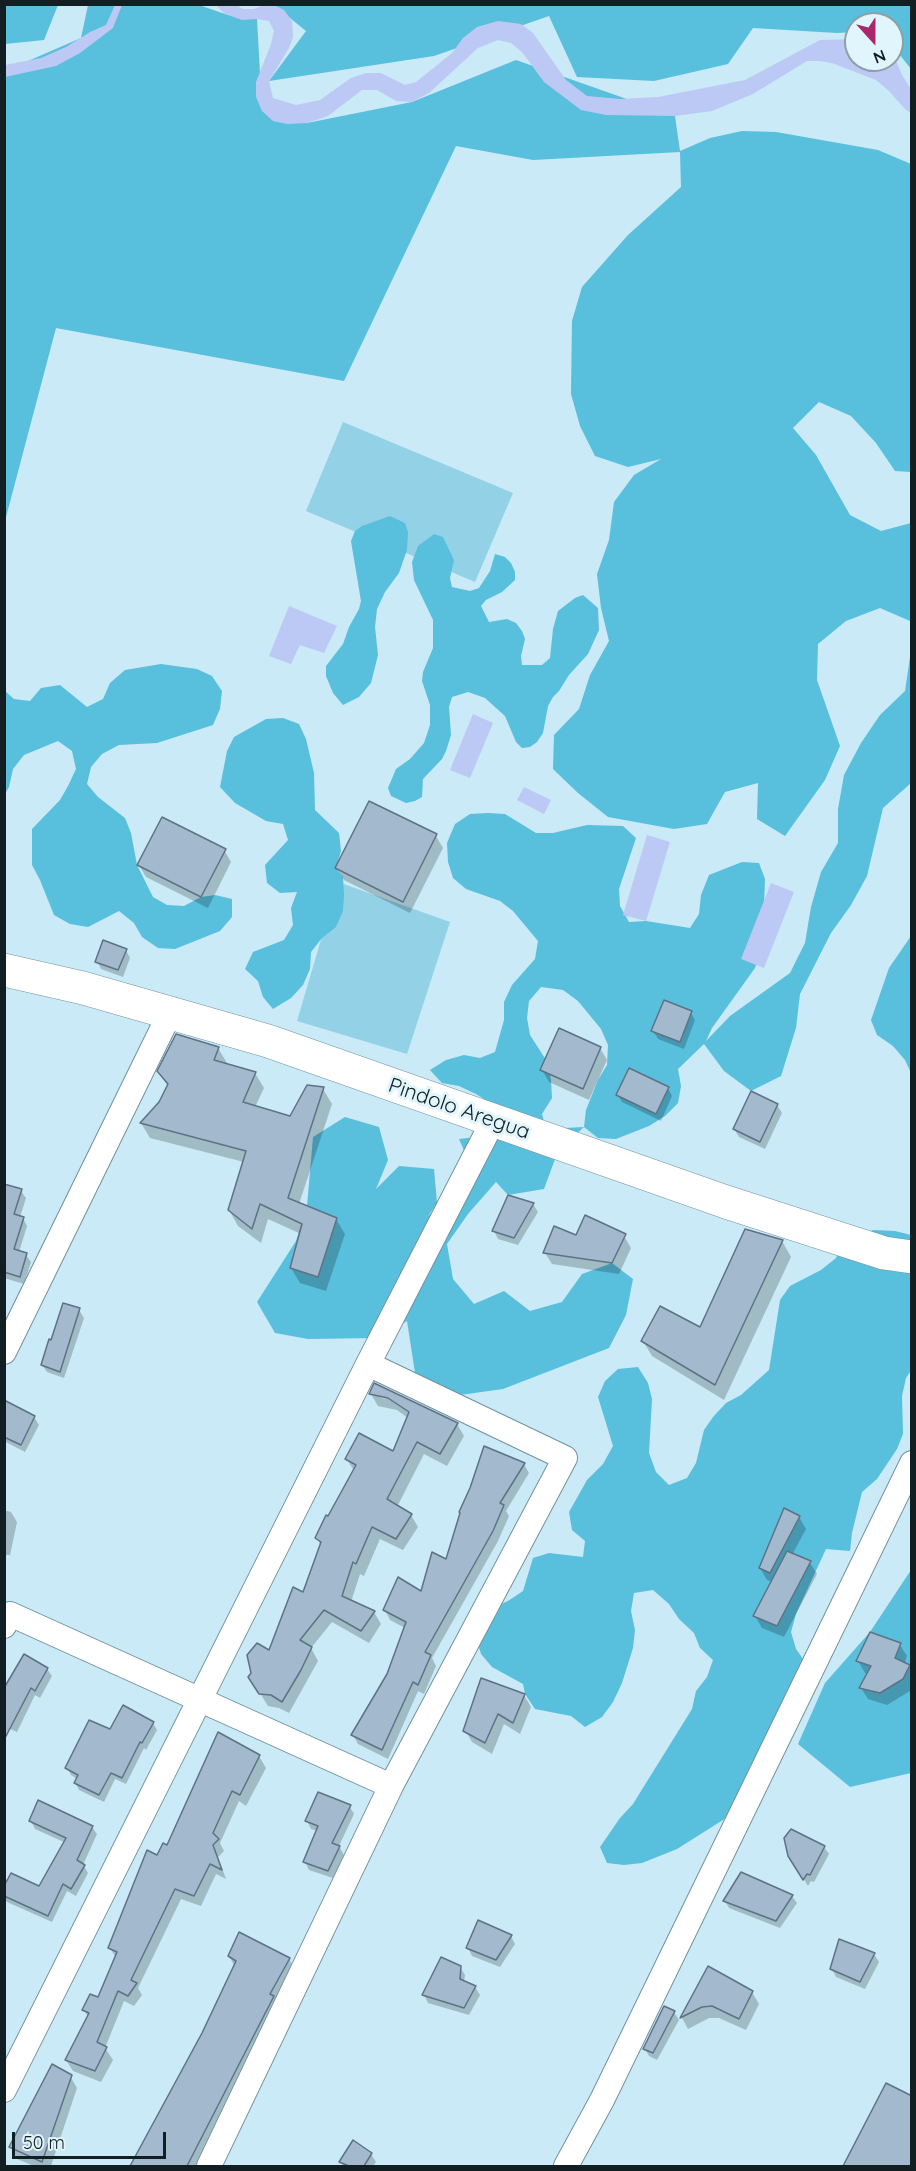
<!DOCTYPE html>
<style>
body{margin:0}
#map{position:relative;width:916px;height:2171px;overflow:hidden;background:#c9eaf6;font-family:Quicksand,sans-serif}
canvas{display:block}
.frame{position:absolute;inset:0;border:6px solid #111e22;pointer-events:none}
.north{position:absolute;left:844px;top:12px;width:60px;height:60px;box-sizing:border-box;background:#e1f5fc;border:2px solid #8e9fa5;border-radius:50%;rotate:159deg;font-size:16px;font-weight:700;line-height:24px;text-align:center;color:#111e22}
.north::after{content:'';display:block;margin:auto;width:21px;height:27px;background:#ab266d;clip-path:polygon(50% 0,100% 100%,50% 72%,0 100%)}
.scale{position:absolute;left:12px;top:2132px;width:154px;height:27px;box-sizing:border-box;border:3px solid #111e22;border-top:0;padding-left:8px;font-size:18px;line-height:21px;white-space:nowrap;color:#111e22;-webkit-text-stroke:4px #e1f5fc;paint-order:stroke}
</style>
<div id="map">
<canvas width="916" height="2171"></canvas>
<div class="frame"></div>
<div class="north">N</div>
<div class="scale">50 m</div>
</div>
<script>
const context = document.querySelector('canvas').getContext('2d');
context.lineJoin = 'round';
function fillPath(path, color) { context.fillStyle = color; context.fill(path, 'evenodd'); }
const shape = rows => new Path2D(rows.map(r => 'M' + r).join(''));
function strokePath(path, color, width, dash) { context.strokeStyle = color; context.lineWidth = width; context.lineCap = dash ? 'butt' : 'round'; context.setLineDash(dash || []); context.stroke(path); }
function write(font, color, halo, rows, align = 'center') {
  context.font = font + ' Quicksand,sans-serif'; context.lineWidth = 6; context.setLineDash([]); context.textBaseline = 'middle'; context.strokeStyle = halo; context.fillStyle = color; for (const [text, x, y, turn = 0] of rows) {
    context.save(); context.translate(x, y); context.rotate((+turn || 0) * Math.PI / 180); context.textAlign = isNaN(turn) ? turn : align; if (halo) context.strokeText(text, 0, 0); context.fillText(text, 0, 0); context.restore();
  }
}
const green = shape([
 [343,422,513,493,475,582,306,511],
 [338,882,450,922,407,1054,297,1021]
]);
const forest = shape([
 [5,4,58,4,58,5,44,40,5,44],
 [88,5,199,5,225,14,257,19,262,111,307,123,412,102,516,60,675,116,680,151,710,138,742,131,776,132,878,150,911,164,911,472,895,471,876,443,851,416,819,402,793,428,816,455,850,515,881,531,911,523,911,783,883,808,867,876,851,905,831,933,800,994,796,1028,781,1076,751,1091,724,1071,704,1044,678,1069,681,1086,678,1103,665,1116,649,1126,616,1139,598,1138,584,1127,558,1151,544,1189,508,1195,496,1182,468,1214,447,1244,453,1279,474,1304,504,1291,530,1311,562,1302,582,1274,612,1263,633,1279,626,1315,609,1348,503,1389,460,1395,418,1392,407,1321,376,1338,308,1339,275,1333,257,1302,296,1241,307,1206,313,1137,345,1117,379,1127,388,1160,376,1189,399,1166,434,1169,437,1203,428,1216,473,1171,459,1139,493,1135,507,1113,476,1094,459,1086,442,1083,430,1070,446,1060,464,1055,480,1058,495,1052,504,1020,504,1002,512,985,535,959,538,941,513,911,500,901,466,889,453,878,448,862,447,843,455,824,470,814,488,813,505,814,536,833,553,833,587,825,623,826,636,838,619,889,620,906,629,922,646,921,690,928,699,914,701,895,709,875,742,862,759,863,765,879,763,934,760,952,755,968,712,1028,706,1041,730,1016,790,973,805,943,811,907,821,872,838,843,838,809,844,775,861,743,880,715,905,691,910,657,910,621,880,608,846,621,818,644,817,680,840,746,825,780,785,836,757,819,758,783,725,792,707,824,674,829,608,817,578,793,553,769,554,735,579,709,590,675,609,641,601,608,597,574,609,540,614,502,634,475,661,459,628,467,595,456,580,426,571,394,572,321,582,287,628,235,681,187,680,152,533,160,456,146,344,381,56,328,5,521,5,71,81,38],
 [541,987,563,990,578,1001,601,1029,608,1045,607,1065,598,1080,586,1110,584,1127,546,1129,542,1114,552,1098,551,1080,548,1063,530,1035,527,1018,529,1001],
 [274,5,911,5,911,69,892,45,892,24,856,24,856,32,837,33,753,28,728,64,654,81,577,77,549,16,434,56,269,81,306,31],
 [390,516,405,523,408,532,407,550,399,573,385,592,377,609,375,627,378,655,371,683,359,697,343,705,333,693,326,676,326,666,343,644,349,627,359,609,361,601,351,541,355,531,362,526],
 [434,534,443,537,454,560,450,578,452,587,470,591,479,588,490,571,495,554,505,557,511,563,515,572,515,580,502,592,486,600,481,606,489,622,507,619,516,623,522,631,525,639,521,656,522,665,542,665,550,658,553,629,558,611,575,598,583,595,598,608,599,630,588,654,569,675,559,691,553,697,548,706,543,733,537,742,530,747,522,748,516,742,505,716,485,698,468,692,452,697,449,707,451,735,446,751,442,759,423,779,422,797,415,801,406,803,391,796,388,788,396,769,410,759,424,743,430,725,430,705,422,681,423,672,433,648,433,620,414,580,412,562,418,546],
 [161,664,197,669,212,676,222,691,220,709,213,725,157,743,119,745,102,754,91,767,87,784,98,797,125,818,131,833,137,865,153,897,167,905,184,906,201,897,215,895,232,899,232,917,220,931,175,949,158,948,142,937,134,923,119,911,88,927,70,924,54,915,40,880,32,865,32,829,60,800,68,786,76,769,72,751,58,741,24,755,13,769,9,787,5,794,5,691,14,699,30,701,41,688,60,685,87,707,103,699,110,683,125,670],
 [283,718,299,724,306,739,314,773,315,810,339,833,341,851,336,868,343,877,344,895,343,911,336,927,322,938,311,952,310,969,303,985,291,998,273,1009,263,997,258,981,245,969,253,952,284,940,293,925,291,908,297,892,280,893,267,883,265,865,288,840,283,824,266,821,235,803,220,787,227,751,234,737,266,719],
 [911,936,911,1073,905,1060,893,1046,877,1035,871,1020,889,968],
 [874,1230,895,1231,911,1235,912,1369,906,1378,902,1396,903,1434,897,1449,877,1479,862,1492,852,1533,850,1551,826,1549,796,1614,791,1632,796,1649,806,1663,750,1794,723,1820,677,1849,642,1863,624,1865,607,1863,600,1847,620,1818,633,1804,692,1709,696,1691,707,1677,713,1660,700,1648,694,1633,679,1619,669,1604,653,1590,634,1593,631,1611,635,1630,633,1648,622,1683,613,1702,602,1717,585,1727,571,1716,535,1709,525,1694,523,1684,492,1667,481,1654,476,1638,493,1608,508,1601,523,1591,533,1558,549,1553,583,1557,585,1541,572,1530,569,1512,587,1480,603,1464,613,1446,598,1397,605,1381,618,1369,638,1367,648,1383,652,1399,649,1453,656,1472,669,1485,687,1478,696,1463,704,1430,713,1417,726,1403,741,1395,769,1370,780,1300,790,1286,821,1270,836,1258,843,1243,859,1234],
 [911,1570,911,1773,850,1787,798,1744,825,1683,870,1632]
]);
const water = shape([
 [115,5,122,5,113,28,80,53,56,66,5,77,5,65,41,58,66,47,90,32,106,25],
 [216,5,236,5,243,9,254,9,264,5,274,5,284,10,292,21,293,37,289,48,269,81,273,98,296,105,320,100,351,78,366,73,381,73,405,85,416,82,452,53,463,38,477,27,498,21,521,24,533,33,566,80,587,96,620,99,658,97,745,80,820,40,856,39,856,60,892,60,892,51,902,75,911,89,911,113,905,109,889,91,876,80,832,63,819,61,807,61,753,94,712,111,675,116,606,115,581,110,544,82,522,52,511,43,498,40,478,48,429,93,412,102,396,101,377,90,362,90,328,116,307,123,287,124,273,121,262,111,256,97,256,82,271,44,274,31,269,21,257,19,242,20,225,14],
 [289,606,337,626,324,653,300,645,291,664,269,656],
 [473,714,493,723,470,778,450,770],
 [524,787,551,800,544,814,517,800],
 [647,835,670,842,646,921,623,915],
 [771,883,794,892,764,968,741,959]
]);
const shadow = shape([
 [370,803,436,836,443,848,410,913,344,880,337,868],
 [224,850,231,862,208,908,146,877,139,865],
 [126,950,130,958,123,977,101,969,97,961],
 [691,1013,695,1020,684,1049,658,1039,653,1031],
 [218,1048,227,1063,226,1065,255,1073,264,1088,255,1107,291,1118,323,1089,332,1104,299,1204,336,1219,345,1234,326,1291,300,1283,291,1268,301,1234,268,1219,261,1243,238,1226,229,1210,244,1162,150,1138,141,1123,160,1103,168,1087,159,1071],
 [600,1048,607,1060,589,1100,549,1082,542,1070],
 [668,1088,672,1096,661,1121,622,1102,618,1095],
 [777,1105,782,1113,765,1149,739,1137,734,1129],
 [4,1185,21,1191,26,1198,20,1217,23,1218,27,1226,19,1252,26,1255,31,1262,24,1284,4,1278],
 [533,1204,538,1212,518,1245,498,1239,494,1231],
 [624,1236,631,1248,619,1274,552,1264,545,1253,576,1237],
 [782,1241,791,1257,724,1400,652,1356,643,1341,701,1329],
 [79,1310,84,1318,64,1378,47,1372,42,1365],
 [375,1385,457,1424,464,1436,447,1466,424,1454,397,1507,411,1515,418,1527,403,1550,380,1539,364,1576,360,1574,351,1602,374,1612,381,1624,369,1643,332,1622,311,1648,318,1661,289,1713,279,1708,268,1706,258,1690,270,1652,303,1594,321,1546,317,1538,354,1471,347,1459,394,1453,408,1418,397,1410,378,1406,371,1394],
 [381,1395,390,1397,390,1399,381,1398],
 [4,1403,34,1417,39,1425,25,1452,4,1441],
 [524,1464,529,1473,506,1511,509,1516,498,1541,432,1658,436,1666,424,1694,418,1691,388,1759,358,1744,353,1735,389,1675,405,1628,390,1620,385,1610,422,1593],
 [4,1510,11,1512,17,1522,10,1555,4,1555],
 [799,1517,806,1529,792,1555,810,1563,817,1574,784,1637,762,1628,755,1616,773,1582,767,1580,760,1568],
 [900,1645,907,1656,904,1664,909,1666,912,1671,910,1691,887,1705,868,1699,861,1688,868,1674,865,1673,858,1661],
 [47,1669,52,1676,40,1698,35,1695,17,1732,4,1726,4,1692],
 [524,1695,531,1707,520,1734,504,1724,492,1754,472,1742,465,1730],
 [153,1723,157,1730,146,1750,144,1748,126,1784,115,1779,104,1802,79,1790,75,1782,77,1779,71,1775,67,1768,110,1731],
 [259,1756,266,1768,246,1806,239,1801,220,1843,224,1851,218,1857,226,1879,216,1874,201,1906,181,1899,138,1988,142,1995,134,2006,124,2001,105,2048,113,2060,101,2082,73,2071,66,2060,88,2017,84,2010,99,1998,116,1958,110,1948,158,1857],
 [350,1807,354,1814,339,1846,344,1855,333,1878,309,1870,305,1862,318,1831,311,1829,307,1821],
 [31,1821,92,1827,97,1834,83,1865,88,1873,76,1896,67,1891,52,1922,7,1902,4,1897,4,1890,40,1888,66,1843,35,1829],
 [824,1847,829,1854,814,1882,811,1881,808,1886,789,1855],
 [792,1896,797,1903,780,1928,729,1908,725,1901],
 [511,1936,515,1944,500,1967,472,1956,468,1948],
 [874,1954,879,1962,865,1989,836,1977,832,1969],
 [229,1956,289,1959,297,1973,202,2166,132,2166,204,2034,235,1967],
 [460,1967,465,1975,464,1982,475,1987,480,1995,469,2015,428,2003,424,1995],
 [708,1968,752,1992,759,2004,746,2030,719,2018,709,2018,688,2029,682,2018],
 [674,2012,679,2020,657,2060,649,2056,645,2049],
 [70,2076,77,2088,51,2166,34,2166,17,2159,11,2147],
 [887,2085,912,2098,912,2166,845,2166],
 [371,2154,376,2162,373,2166,344,2166,341,2162]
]);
const building = shape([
 [369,801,437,834,403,902,335,868,369,801],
 [162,817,226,849,201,897,137,865,162,817],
 [103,940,127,949,118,970,95,962,103,940],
 [664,1000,692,1011,680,1042,651,1031,664,1000],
 [559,1028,601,1047,583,1089,540,1070,559,1028],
 [176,1034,219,1047,214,1060,256,1072,243,1102,290,1116,307,1085,324,1087,288,1198,337,1218,318,1277,290,1268,302,1224,260,1204,252,1229,228,1210,246,1151,140,1123,159,1102,168,1084,157,1071,176,1034],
 [629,1068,669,1087,656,1114,616,1095,629,1068],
 [751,1091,778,1104,760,1142,733,1129,751,1091],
 [4,1184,22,1189,14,1214,24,1217,14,1249,27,1253,20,1277,4,1272,4,1184],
 [508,1195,534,1203,514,1238,492,1231,508,1195],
 [585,1215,626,1234,612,1263,543,1253,554,1226,576,1235,585,1215],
 [745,1229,783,1240,715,1385,641,1341,660,1306,700,1327,745,1229],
 [63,1303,80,1308,60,1372,41,1365,49,1339,51,1340,63,1303],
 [374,1383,458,1423,440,1454,417,1442,387,1499,412,1514,396,1539,372,1527,356,1564,353,1562,342,1596,375,1611,361,1631,324,1610,300,1640,312,1647,301,1670,282,1702,271,1695,259,1694,248,1677,251,1673,247,1655,257,1643,269,1650,293,1587,303,1592,321,1542,315,1538,326,1515,328,1516,356,1465,345,1459,359,1433,393,1451,409,1412,388,1398,369,1394,374,1383],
 [4,1400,35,1416,21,1445,4,1437,4,1400],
 [484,1446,525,1463,500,1503,504,1505,493,1531,425,1652,431,1655,418,1685,413,1682,382,1750,351,1735,387,1674,406,1622,383,1610,398,1577,421,1591,432,1552,446,1559,460,1513,459,1512,470,1488,484,1446],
 [784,1508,800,1516,770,1573,759,1568,784,1508],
 [787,1551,811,1561,777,1626,753,1616,787,1551],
 [870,1632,901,1643,895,1658,910,1665,903,1679,880,1693,859,1688,871,1666,856,1661,870,1632],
 [24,1654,48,1668,35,1691,31,1688,4,1740,4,1688,24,1654],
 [481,1678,525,1694,513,1723,498,1714,485,1743,463,1731,481,1678],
 [123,1705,154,1722,142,1743,140,1742,122,1778,111,1773,99,1795,74,1783,78,1775,65,1768,89,1720,110,1729,123,1705],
 [218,1732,260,1755,240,1795,232,1791,213,1833,219,1839,213,1845,222,1870,210,1864,194,1896,175,1889,131,1980,137,1983,128,1996,118,1991,97,2042,107,2047,95,2071,65,2060,89,2013,82,2010,90,1994,98,1997,117,1952,108,1948,147,1850,157,1855,163,1843,167,1845,218,1732],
 [318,1792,351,1805,332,1843,340,1846,328,1871,303,1862,318,1826,305,1821,318,1792],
 [38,1800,93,1826,77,1860,85,1865,71,1889,63,1884,48,1916,4,1896,4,1886,11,1873,39,1886,66,1838,29,1821,38,1800],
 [791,1829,825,1846,810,1875,807,1874,803,1880,788,1856,784,1838,791,1829],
 [741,1872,793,1895,776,1921,723,1901,741,1872],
 [478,1920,512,1935,496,1960,466,1948,478,1920],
 [239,1932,290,1958,270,1994,274,1996,187,2166,130,2166,202,2033,236,1961,228,1956,239,1932],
 [839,1939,875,1953,860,1982,830,1969,839,1939],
 [441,1957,461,1966,460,1979,476,1986,464,2008,422,1995,441,1957],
 [708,1966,753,1991,739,2019,712,2006,702,2007,680,2018,708,1966],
 [664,2006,675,2011,653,2053,643,2049,664,2006],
 [52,2064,72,2075,42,2162,9,2147,52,2064],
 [886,2083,912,2096,912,2166,843,2166,886,2083],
 [353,2140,372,2153,364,2166,349,2166,339,2162,353,2140]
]);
const minor = shape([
 [4,1352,170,1013],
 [4,1626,10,1614,391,1786],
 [4,2090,368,1364,493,1121],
 [209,2166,391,1786,565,1458,368,1364],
 [566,2166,602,2100,912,1463]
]);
const secondary = shape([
 [4,970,83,988,268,1041,726,1202,884,1253,912,1257]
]);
const streetNames = [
 ["Pindolo Aregua",459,1109,19]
];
fillPath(green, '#93d2e6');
fillPath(forest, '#58bfdd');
fillPath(water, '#bdc9f5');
fillPath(shadow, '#0003');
fillPath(building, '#a3b9ce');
strokePath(building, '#5d7285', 1.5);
strokePath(minor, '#73929d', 26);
strokePath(secondary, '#73929d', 34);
strokePath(minor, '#fff', 24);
strokePath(secondary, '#fff', 33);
write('21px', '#111e22', '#e1f5fc', streetNames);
</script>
